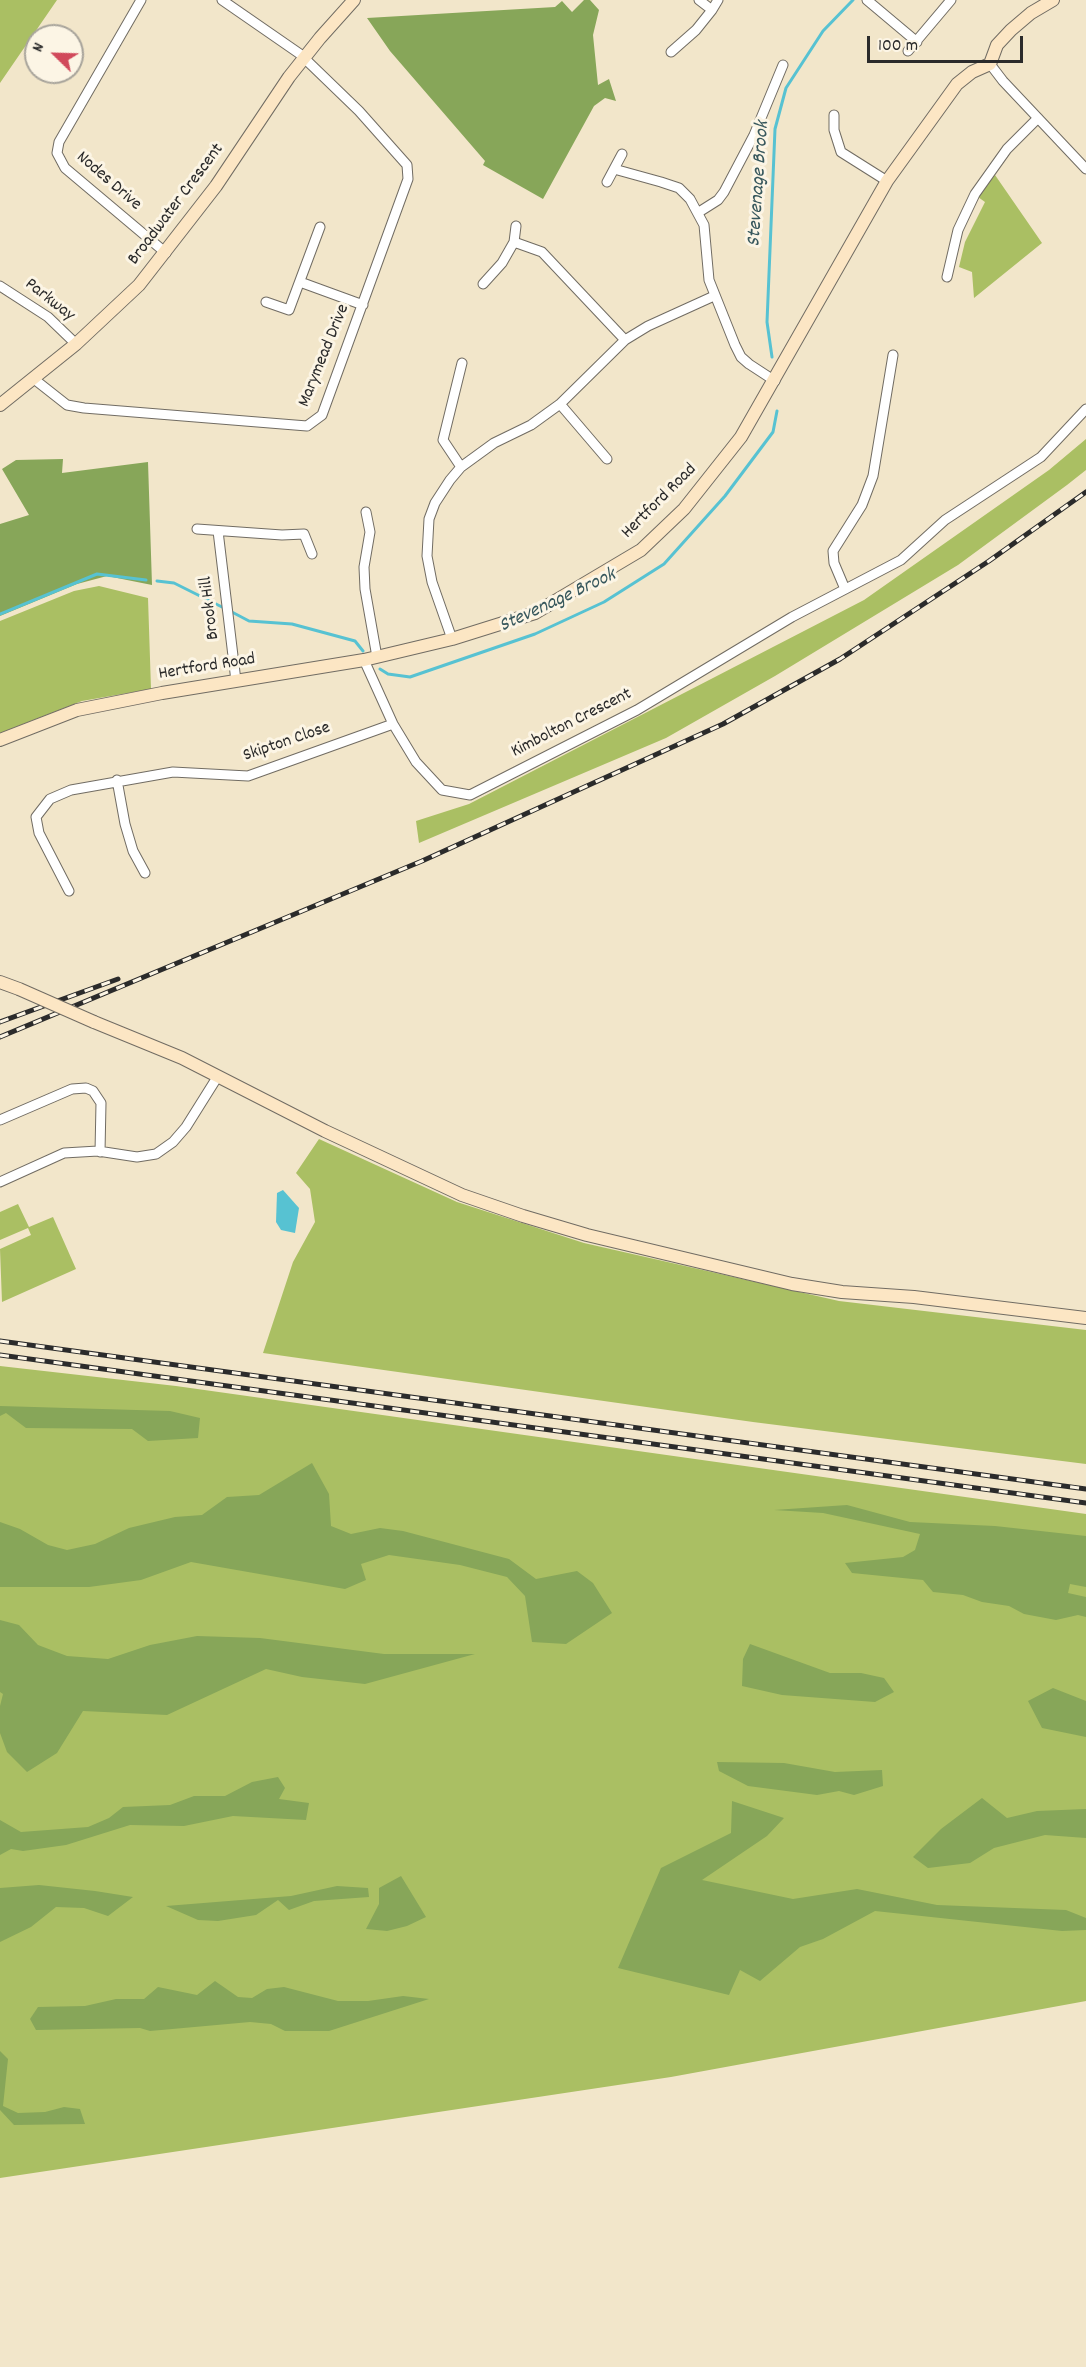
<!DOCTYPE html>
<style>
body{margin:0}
#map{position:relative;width:1086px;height:2367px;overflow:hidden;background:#f2e6ca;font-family:Dekko,sans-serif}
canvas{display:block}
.north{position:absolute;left:24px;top:24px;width:60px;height:60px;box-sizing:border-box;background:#fcf5e5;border:2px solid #a8a49b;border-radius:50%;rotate:293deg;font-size:16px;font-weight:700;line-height:24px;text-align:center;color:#2b2b2b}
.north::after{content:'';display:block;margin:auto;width:21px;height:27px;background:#d1495b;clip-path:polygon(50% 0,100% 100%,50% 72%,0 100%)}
.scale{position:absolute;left:867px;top:36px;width:156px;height:27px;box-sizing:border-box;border:3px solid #2b2b2b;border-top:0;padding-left:8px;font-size:18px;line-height:21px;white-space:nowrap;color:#2b2b2b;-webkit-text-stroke:4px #fcf5e5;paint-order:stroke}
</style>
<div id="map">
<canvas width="1086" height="2367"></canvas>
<div class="north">N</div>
<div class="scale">100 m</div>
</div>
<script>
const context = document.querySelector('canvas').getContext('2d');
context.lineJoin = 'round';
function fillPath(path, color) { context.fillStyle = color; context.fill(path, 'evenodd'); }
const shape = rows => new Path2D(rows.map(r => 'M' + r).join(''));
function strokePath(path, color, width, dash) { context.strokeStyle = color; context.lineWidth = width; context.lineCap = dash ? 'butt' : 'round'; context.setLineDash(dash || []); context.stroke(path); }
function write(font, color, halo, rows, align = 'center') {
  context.font = font + ' Dekko,sans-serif'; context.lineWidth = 6; context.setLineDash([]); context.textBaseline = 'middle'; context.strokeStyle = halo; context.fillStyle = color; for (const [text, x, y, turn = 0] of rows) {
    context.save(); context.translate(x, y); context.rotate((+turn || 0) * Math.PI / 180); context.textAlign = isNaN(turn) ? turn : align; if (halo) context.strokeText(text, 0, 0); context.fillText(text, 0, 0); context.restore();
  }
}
const green = shape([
 [0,0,57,0,0,83],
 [995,175,1042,243,974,298,972,272,959,267,965,242,985,202,978,197],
 [1086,439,1086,470,1067,485,958,565,775,676,666,738,419,843,416,821,469,804,864,600,1049,470],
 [99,586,148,598,151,689,82,701,0,733,0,621,74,591],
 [319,1139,457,1202,584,1243,839,1301,1086,1330,1086,1464,753,1422,263,1353,293,1262,315,1222,310,1189,296,1173],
 [18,1204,29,1227,53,1217,76,1269,2,1302,0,1249,31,1235,28,1228,0,1240,0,1212],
 [0,1366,176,1386,1086,1514,1086,2001,671,2077,0,2178]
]);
const forest = shape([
 [584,0,590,0,599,10,593,35,598,85,609,79,616,101,605,98,594,106,543,199,483,165,485,161,390,51,367,18,555,7,562,1,572,12],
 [63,459,62,473,148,462,152,585,107,576,77,584,0,616,0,524,29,515,2,469,16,460],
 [0,1406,170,1411,200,1418,198,1438,148,1441,132,1429,26,1428,6,1413,0,1416],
 [312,1463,329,1494,331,1526,351,1534,380,1528,403,1531,509,1559,536,1579,577,1571,593,1583,612,1613,566,1644,532,1642,525,1596,507,1577,460,1565,389,1555,361,1564,366,1580,345,1589,191,1562,141,1580,89,1587,0,1587,0,1522,20,1529,48,1545,67,1550,95,1544,129,1528,175,1517,202,1515,227,1497,259,1495],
 [847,1505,910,1522,995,1526,1086,1536,1086,1587,1070,1584,1068,1593,1086,1597,1086,1617,1078,1615,1056,1620,1024,1614,1009,1606,982,1602,963,1595,933,1592,923,1580,852,1573,845,1563,903,1557,915,1550,920,1534,823,1513,774,1510],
 [0,1620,19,1625,38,1645,67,1656,108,1659,150,1645,197,1636,260,1638,384,1654,475,1654,365,1684,302,1677,266,1669,167,1715,83,1711,57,1753,27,1772,7,1752,0,1733,0,1706,3,1694,0,1692],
 [750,1644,830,1673,861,1673,884,1678,894,1692,875,1702,782,1695,742,1686,743,1659],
 [1053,1688,1086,1701,1086,1737,1042,1728,1028,1701],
 [717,1762,784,1763,835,1772,882,1770,883,1786,854,1795,839,1791,817,1795,748,1786,719,1771],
 [278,1777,285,1788,279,1799,309,1803,306,1820,233,1816,184,1826,130,1825,66,1845,23,1851,11,1849,0,1855,0,1820,21,1832,88,1827,109,1818,123,1807,170,1805,194,1796,225,1796,252,1782],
 [982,1798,1007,1818,1037,1811,1086,1809,1086,1838,1045,1835,994,1848,970,1863,928,1868,913,1857,941,1829],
 [732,1801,784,1818,767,1836,702,1880,793,1899,857,1889,937,1905,1066,1910,1086,1918,1086,1930,1062,1931,875,1911,823,1939,800,1947,760,1981,740,1970,729,1995,618,1968,661,1868,731,1833],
 [401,1876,426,1917,407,1926,387,1931,366,1929,379,1904,379,1888],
 [39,1885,95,1891,133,1897,108,1916,84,1908,56,1907,31,1927,0,1942,0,1888],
 [337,1886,368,1888,369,1897,314,1901,289,1910,278,1900,256,1915,218,1921,198,1920,166,1906,291,1896],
 [215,1981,238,1997,252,1998,267,1989,284,1987,338,2001,368,2001,403,1996,429,1999,329,2031,285,2031,271,2024,250,2022,150,2031,140,2028,36,2030,30,2019,38,2007,85,2006,116,1999,144,1999,158,1987,197,1995],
 [0,2051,8,2059,3,2106,18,2113,45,2112,64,2107,80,2109,85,2124,14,2125,0,2110]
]);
const water = shape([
 [283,1190,299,1208,295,1233,281,1230,276,1222,277,1193]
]);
const stream = shape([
 [772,357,767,322,775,129,786,88,823,31,853,0],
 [157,581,174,583,224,608],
 [230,611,249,621,292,624,355,641,363,651],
 [0,614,97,574,146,580],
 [380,669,388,674,410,677,535,634,604,602,664,564,725,496,773,432,777,411]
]);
const street = shape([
 [141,0,59,142,57,153,65,168,166,253],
 [699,0,712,10,718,0],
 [867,0,917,42],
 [908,51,951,0],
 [671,52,696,30,712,10],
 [990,64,1003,81,1086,169],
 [834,115,834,130,841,152,887,181],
 [614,169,661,182,679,188,690,199,704,225,709,280,735,345,741,357,749,364,775,381],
 [607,182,622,154],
 [699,212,718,200,724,192,754,135,783,65],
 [514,242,542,252,625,340],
 [947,277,958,230,975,194,1007,149,1038,118],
 [300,282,363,305],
 [483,284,502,263,514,242,516,226],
 [0,286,48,317,76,344],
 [266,302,289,310,320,227],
 [34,379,67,405,84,408,307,426,322,415,408,179,407,165,359,111,300,54,222,0],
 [560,404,607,459],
 [461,467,443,440,462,363],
 [366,512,370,532,364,567,365,589,377,657],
 [197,529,282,535,304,534,312,554],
 [218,531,236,681],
 [845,589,834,563,833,551,862,505,873,476,893,355],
 [452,639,432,582,427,556,429,519,435,503,450,480,461,467,494,443,531,425,560,404,625,340,648,326,714,296],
 [364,660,393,724,416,762,442,790,470,795,637,710,792,617,901,560,945,520,1041,457,1086,409],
 [117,780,125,824,133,851,145,873],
 [69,891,39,833,36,817,50,799,71,790,173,772,248,776,393,724],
 [0,1120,72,1089,86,1088,93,1091,101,1103,100,1152],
 [0,1182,64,1153,98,1151,137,1157,156,1154,173,1142,186,1127,218,1076]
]);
const secondary = shape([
 [0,405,76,344,139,285,216,186,289,77,320,38,354,0],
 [0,740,77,710,162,693,364,660,452,639,535,613,641,550,684,509,741,437,887,181,957,84,972,72,990,64,997,45,1011,30,1031,13,1053,0],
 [0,982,19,989],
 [94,1022,182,1058,325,1131,462,1195,523,1216,587,1235,792,1284,842,1292,914,1297,1086,1318]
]);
const rail = shape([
 [0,1022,118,979],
 [0,1037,422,861,723,724,840,659,989,561,1086,492],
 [0,1341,1086,1489],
 [0,1355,1086,1503]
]);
const secondaryBridge = shape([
 [19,989,94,1022]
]);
const streetNames = [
 ["Nodes Drive",108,182,41],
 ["Broadwater Crescent",177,205,-53],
 ["Parkway",49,301,38],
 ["Marymead Drive",325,356,-68],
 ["Hertford Road",660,502,-45],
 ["Brook Hill",211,608,-97],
 ["Hertford Road",207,668,-9],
 ["Kimbolton Crescent",572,724,-27],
 ["Skipton Close",287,743,-19]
];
const waterNames = [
 ["Stevenage Brook",760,184,-86],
 ["Stevenage Brook",558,602,-25]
];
fillPath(green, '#aabf63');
fillPath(forest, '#87a659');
fillPath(water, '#57c2d2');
strokePath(stream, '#57c2d2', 3);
strokePath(street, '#716c63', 11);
strokePath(secondary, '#716c63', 14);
strokePath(street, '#fff', 9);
strokePath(secondary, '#fce6c4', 12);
strokePath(rail, '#2b2b2b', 5);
strokePath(rail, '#fcf5e5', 3, [9]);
strokePath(secondaryBridge, '#716c63', 14, []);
strokePath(secondaryBridge, '#fce6c4', 12);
write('18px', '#2b2b2b', '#fcf5e5', streetNames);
write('italic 20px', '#38585d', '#fcf5e5', waterNames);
</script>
